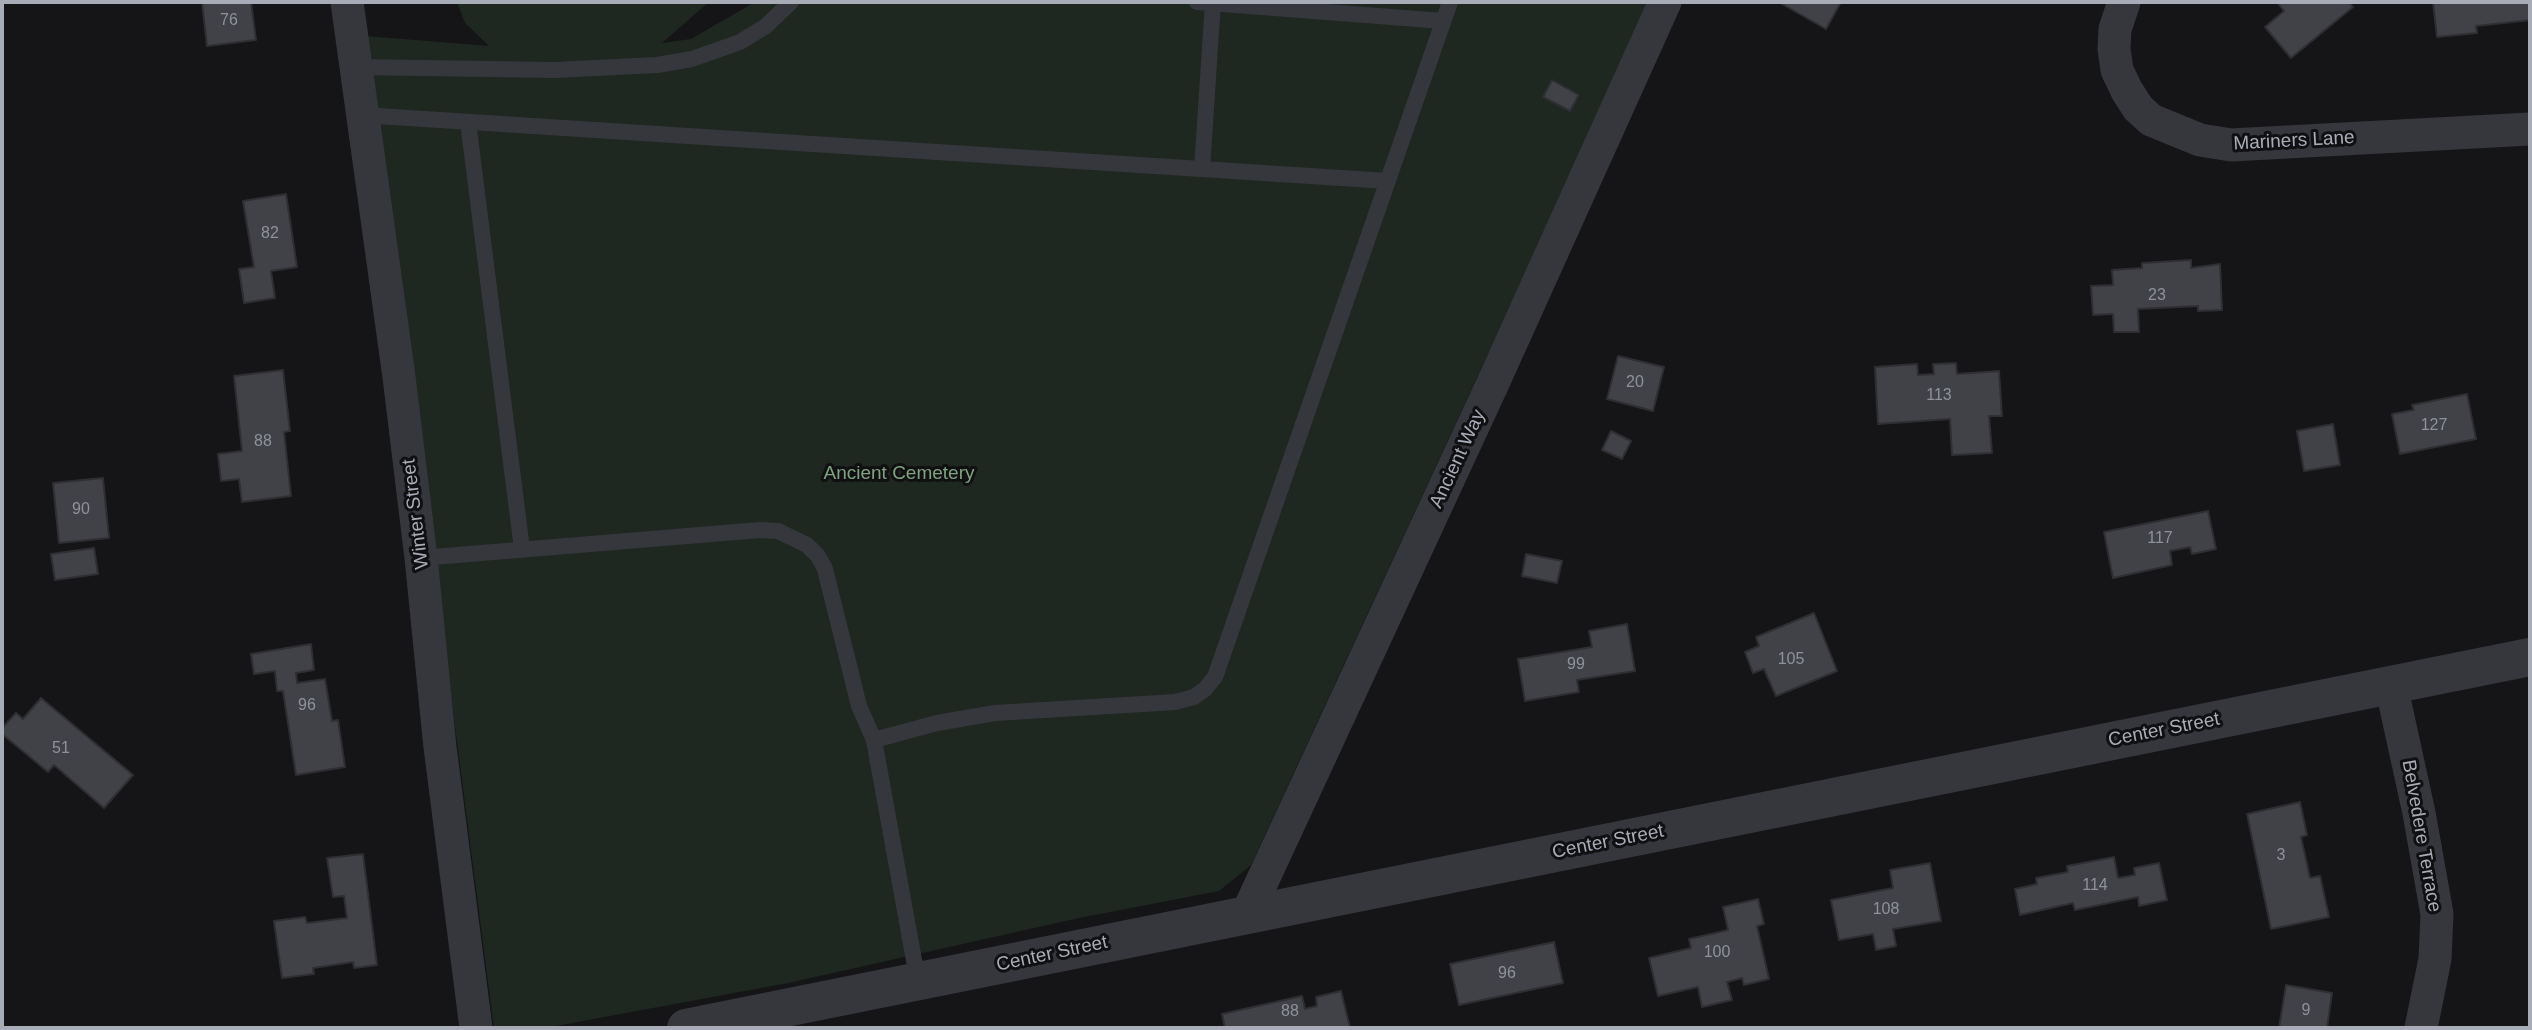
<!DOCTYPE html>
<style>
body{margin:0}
#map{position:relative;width:2532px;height:1030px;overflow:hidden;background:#151517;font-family:Arial,sans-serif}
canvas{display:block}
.frame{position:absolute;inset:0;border:4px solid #a7acb7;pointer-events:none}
</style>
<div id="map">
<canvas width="2532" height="1030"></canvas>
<div class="frame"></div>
</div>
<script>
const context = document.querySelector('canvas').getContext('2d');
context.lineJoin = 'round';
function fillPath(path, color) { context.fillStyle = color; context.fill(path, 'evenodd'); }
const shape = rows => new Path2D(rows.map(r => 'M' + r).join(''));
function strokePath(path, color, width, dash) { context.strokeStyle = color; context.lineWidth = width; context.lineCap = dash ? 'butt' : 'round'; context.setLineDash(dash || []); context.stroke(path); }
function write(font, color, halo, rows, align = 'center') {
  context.font = font + ' Arial,sans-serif'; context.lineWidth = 6; context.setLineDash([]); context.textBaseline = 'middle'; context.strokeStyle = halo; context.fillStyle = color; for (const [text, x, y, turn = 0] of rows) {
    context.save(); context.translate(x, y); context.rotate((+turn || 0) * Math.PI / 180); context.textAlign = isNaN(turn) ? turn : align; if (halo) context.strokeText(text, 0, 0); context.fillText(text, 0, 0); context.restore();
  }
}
const green = shape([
 [457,2,709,2,662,43,691,39,755,2,1651,2,1251,865,1219,891,1079,918,788,983,545,1028,494,1028,366,36,489,46,465,23]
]);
const building = shape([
 [202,2,251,2,256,40,207,46,202,2],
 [1783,2,1841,2,1826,29,1782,4,1783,2],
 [2277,2,2349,2,2353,7,2291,58,2265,27,2284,11,2277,2],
 [2433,2,2530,2,2530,20,2476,26,2477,33,2437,37,2433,2],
 [1552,80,1579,95,1570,111,1543,97,1552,80],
 [286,194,297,267,271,271,275,298,244,303,239,269,254,267,243,201,286,194],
 [2191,260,2191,268,2220,264,2222,310,2198,311,2198,306,2138,309,2139,332,2114,332,2113,314,2093,315,2091,286,2113,285,2112,270,2142,268,2142,263,2191,260],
 [1618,356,1664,367,1653,411,1607,399,1618,356],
 [1956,363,1957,374,1999,371,2002,416,1989,416,1992,453,1952,455,1950,419,1878,424,1875,367,1917,364,1918,375,1934,374,1933,364,1956,363],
 [283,370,290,431,284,432,291,496,242,502,239,479,221,481,218,454,242,451,234,376,283,370],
 [2467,394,2476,439,2400,454,2392,414,2414,410,2412,405,2467,394],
 [2333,424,2340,465,2304,471,2297,431,2333,424],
 [1611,431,1631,441,1622,459,1602,450,1611,431],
 [103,478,109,538,59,543,53,483,103,478],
 [2208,511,2216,549,2192,554,2190,547,2170,551,2172,565,2113,578,2104,532,2208,511],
 [94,548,98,574,55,580,51,554,94,548],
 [1526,554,1562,561,1557,583,1522,576,1526,554],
 [1814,613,1837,671,1776,696,1764,669,1753,673,1745,652,1759,646,1756,637,1814,613],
 [1627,624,1635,671,1577,680,1579,692,1525,701,1518,659,1592,647,1589,631,1627,624],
 [311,644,314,670,296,673,297,683,325,679,332,721,338,720,345,767,296,775,283,691,277,691,275,671,254,674,251,654,311,644],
 [41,698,133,775,104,808,54,765,48,772,2,734,2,728,16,713,23,719,41,698],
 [2300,802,2307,835,2301,837,2310,878,2320,876,2329,917,2271,929,2247,814,2300,802],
 [363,854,377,965,354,968,353,962,313,968,314,974,282,978,274,921,305,917,307,923,347,918,344,896,333,897,327,858,363,854],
 [2114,857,2118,878,2135,875,2134,868,2159,863,2167,900,2139,906,2138,897,2075,910,2073,903,2020,915,2015,889,2037,884,2036,878,2068,872,2067,866,2114,857],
 [1930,863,1941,921,1893,929,1896,946,1876,950,1873,934,1839,940,1831,900,1893,888,1890,870,1930,863],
 [1758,899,1764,924,1757,926,1769,979,1744,985,1742,978,1727,982,1732,1000,1702,1007,1698,987,1658,996,1649,958,1691,948,1689,939,1728,930,1723,907,1758,899],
 [1554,942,1563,983,1459,1005,1450,964,1554,942],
 [2286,985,2332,993,2327,1028,2279,1028,2286,985],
 [1341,991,1350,1028,1225,1028,1222,1014,1302,996,1305,1009,1317,1006,1316,997,1341,991]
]);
const service = shape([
 [1197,2,1443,21],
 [356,67,555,70,657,65,692,59,740,42,766,26,791,2],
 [362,115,1388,181],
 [468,122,522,549],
 [1202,169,1213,2],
 [421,558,760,530,778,531,807,545,818,556,825,569,859,706,874,740,918,982],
 [874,740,937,723,995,713,1175,702,1194,697,1205,689,1215,677,1450,2]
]);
const minor = shape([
 [347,2,399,377,421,558,440,747,476,1028],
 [2124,2,2115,29,2114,49,2117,70,2127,91,2138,108,2151,120,2200,140,2231,145,2530,129],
 [2391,685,2419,813,2437,914,2435,959,2421,1028],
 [1247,914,1493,383,1665,2]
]);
const tertiary = shape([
 [686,1028,2530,657]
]);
const numberNames = [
 ["76",229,21],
 ["82",270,234],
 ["23",2157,296],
 ["20",1635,383],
 ["113",1939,396],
 ["127",2434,426],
 ["88",263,442],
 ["90",81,510],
 ["117",2160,539],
 ["105",1791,660],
 ["99",1576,665],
 ["96",307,706],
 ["51",61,749],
 ["3",2281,856],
 ["114",2095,886],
 ["108",1886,910],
 ["100",1717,953],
 ["96",1507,974],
 ["9",2306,1011],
 ["88",1290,1012]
];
const streetNames = [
 ["Mariners Lane",2294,141,-3],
 ["Ancient Way",1458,459,-65],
 ["Winter Street",416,514,-97],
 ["Center Street",2164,730,-11],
 ["Belvedere Terrace",2421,836,80],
 ["Center Street",1608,842,-11],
 ["Center Street",1052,954,-12]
];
const parkNames = [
 ["Ancient Cemetery",899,474]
];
fillPath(green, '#1f2721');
fillPath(building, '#414247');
strokePath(building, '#2f2f33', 2);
strokePath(service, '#36373c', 16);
strokePath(minor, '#36373c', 33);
strokePath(tertiary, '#36373c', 38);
write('16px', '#8e929b', null, numberNames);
write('19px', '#a7acb7', '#101012', streetNames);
write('19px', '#7fa281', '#101012', parkNames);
</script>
